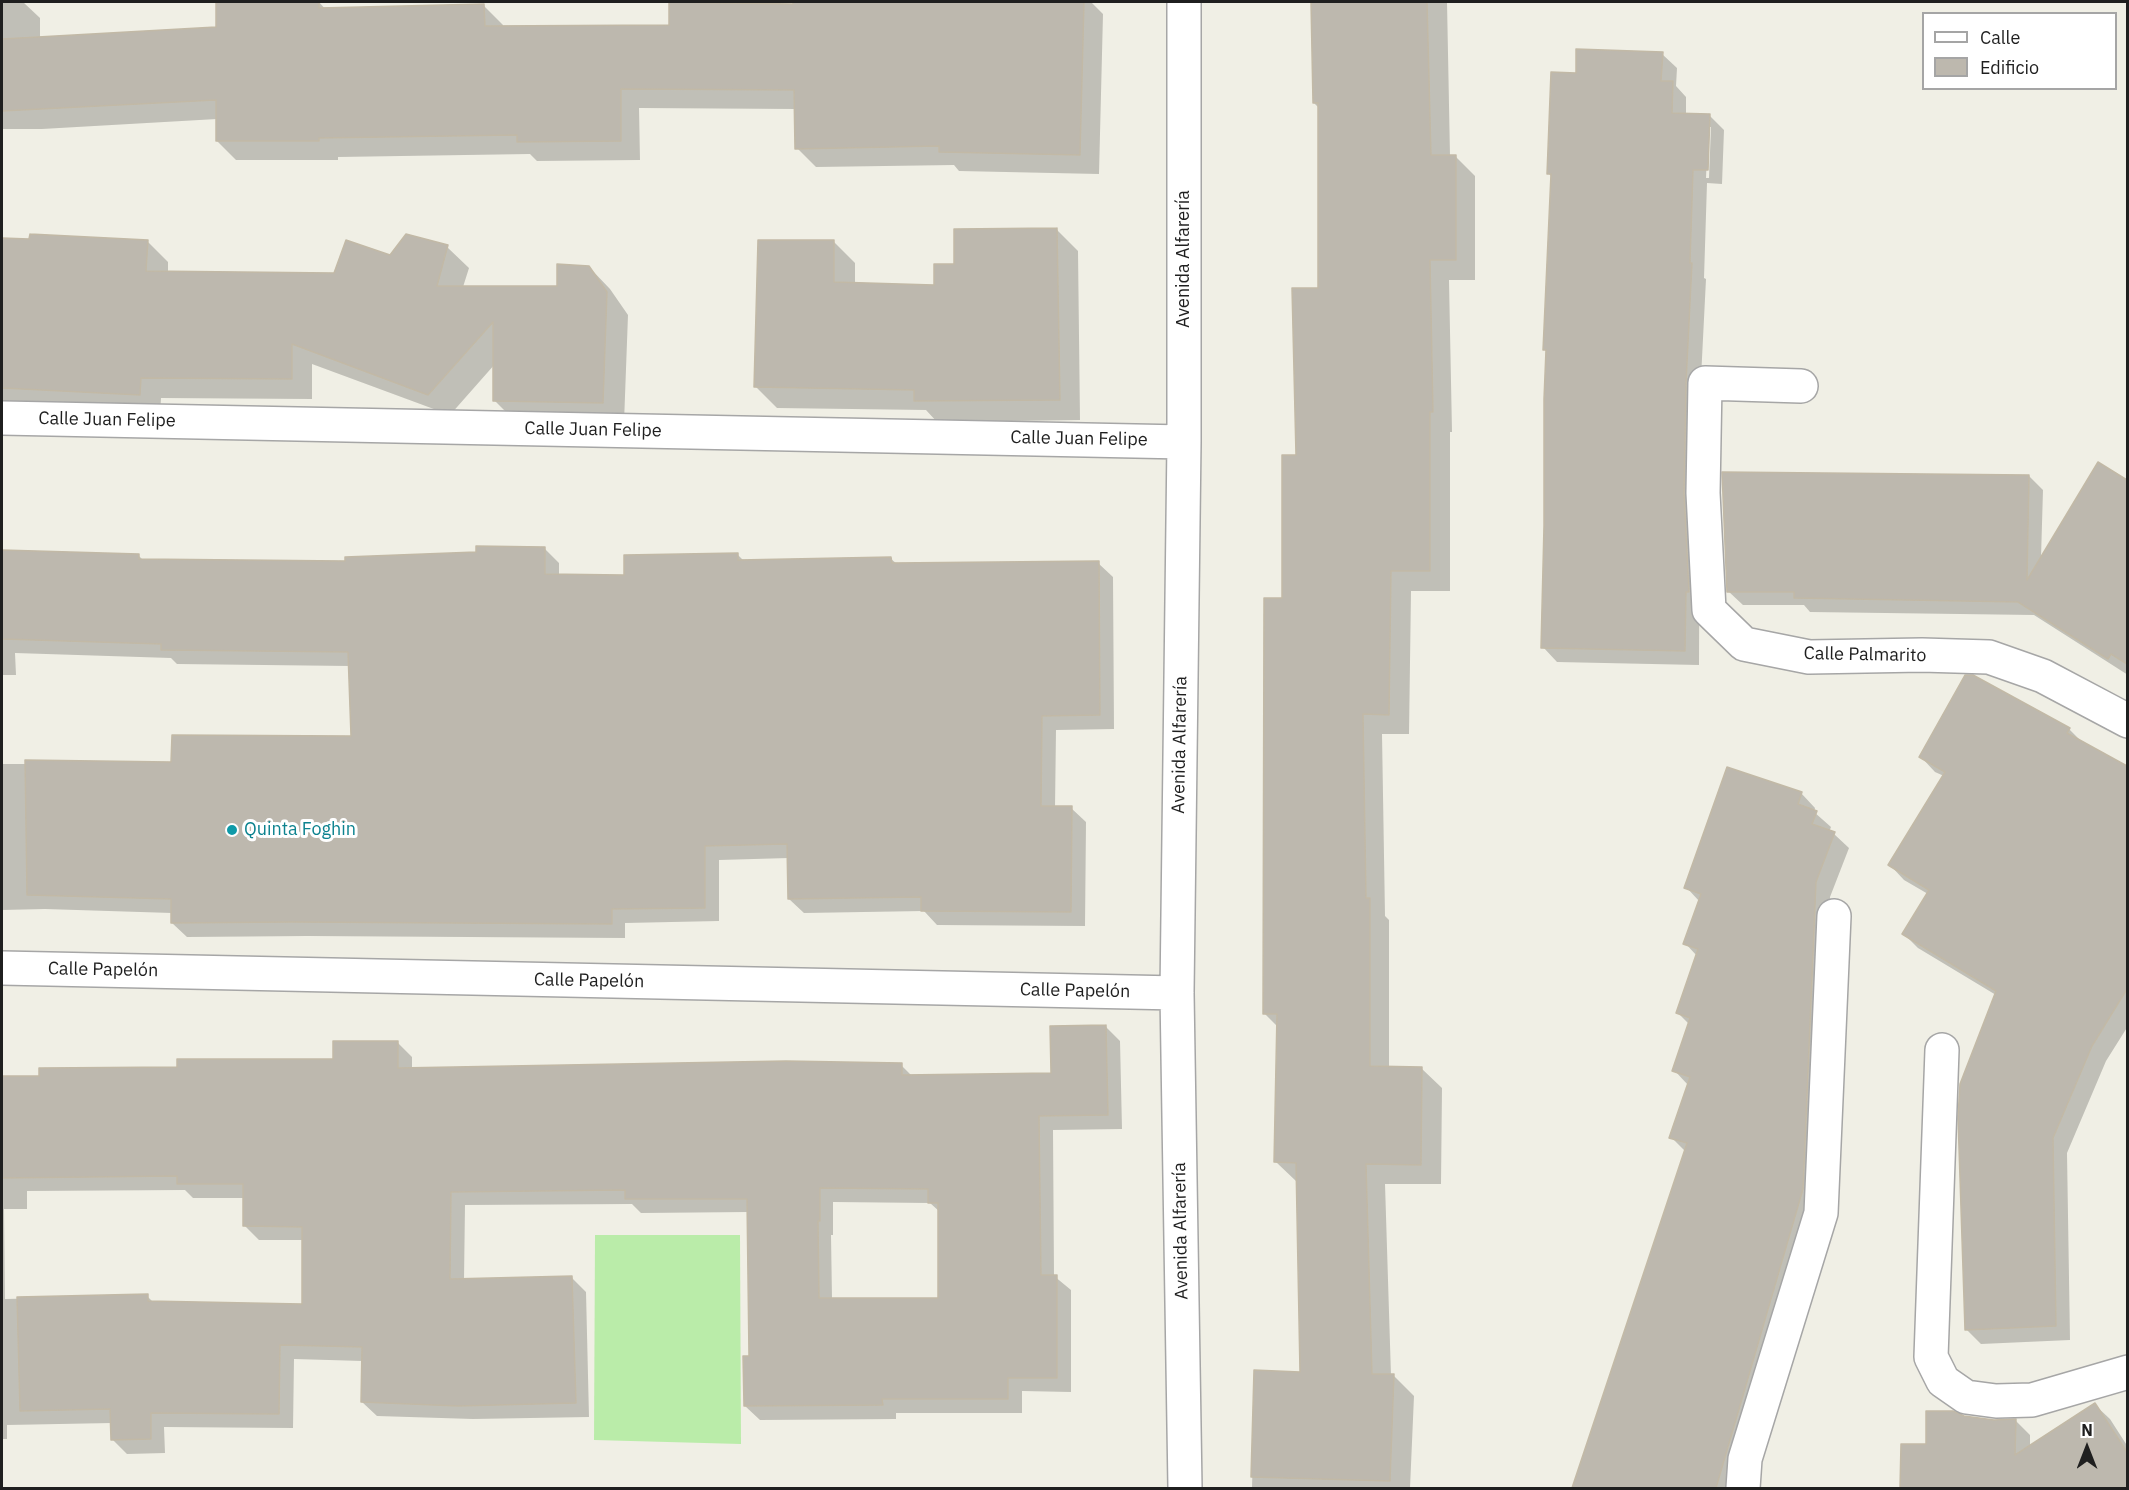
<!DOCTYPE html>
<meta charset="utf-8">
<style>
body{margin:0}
#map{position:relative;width:2129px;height:1490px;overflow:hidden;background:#f0efe5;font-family:"IBM Plex Sans",sans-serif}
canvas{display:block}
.frame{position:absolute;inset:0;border:3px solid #1f1f1f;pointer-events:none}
.legend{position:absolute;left:1922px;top:12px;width:195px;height:78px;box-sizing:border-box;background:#fff;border:2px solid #a5a5a5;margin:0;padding:8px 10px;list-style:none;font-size:18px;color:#1f1f1f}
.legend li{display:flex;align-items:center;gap:12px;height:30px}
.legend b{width:30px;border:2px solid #a5a5a5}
.north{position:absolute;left:2057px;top:1418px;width:60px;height:60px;-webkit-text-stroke:4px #fff;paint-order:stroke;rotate:0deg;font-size:16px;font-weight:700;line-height:24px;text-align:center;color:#1f1f1f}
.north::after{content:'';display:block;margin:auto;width:21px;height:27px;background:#1f1f1f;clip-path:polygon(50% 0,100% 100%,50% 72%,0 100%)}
</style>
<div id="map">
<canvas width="2129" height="1490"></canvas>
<div class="frame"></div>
<ul class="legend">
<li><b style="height:8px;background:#fff"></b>Calle</li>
<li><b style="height:16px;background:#bdb8ae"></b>Edificio</li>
</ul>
<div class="north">N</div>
</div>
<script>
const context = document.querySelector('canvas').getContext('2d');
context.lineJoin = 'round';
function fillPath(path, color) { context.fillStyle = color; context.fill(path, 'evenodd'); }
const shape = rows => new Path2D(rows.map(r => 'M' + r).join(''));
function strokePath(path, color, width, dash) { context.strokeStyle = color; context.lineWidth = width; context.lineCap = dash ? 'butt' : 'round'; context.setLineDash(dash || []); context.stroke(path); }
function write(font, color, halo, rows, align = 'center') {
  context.font = font + ' "IBM Plex Sans",sans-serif'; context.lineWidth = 6; context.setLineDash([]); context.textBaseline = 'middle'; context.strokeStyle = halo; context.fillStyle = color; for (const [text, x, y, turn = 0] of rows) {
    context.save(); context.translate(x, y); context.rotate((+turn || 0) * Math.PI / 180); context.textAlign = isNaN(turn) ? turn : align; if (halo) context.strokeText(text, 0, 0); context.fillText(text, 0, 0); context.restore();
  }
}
const grass = shape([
 [595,1235,740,1235,741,1444,594,1440]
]);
const shadow = shape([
 [2,2,23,2,40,18,40,39,217,28,217,2,319,2,326,10,484,6,503,25,503,28,671,26,795,6,795,2,1091,2,1103,14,1099,174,959,171,954,165,816,167,797,148,796,109,639,108,640,160,537,161,530,154,338,157,338,160,236,160,217,141,217,119,42,129,2,129],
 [1313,2,1447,2,1450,156,1455,156,1475,176,1475,280,1449,280,1452,432,1450,432,1450,591,1411,591,1409,734,1382,734,1385,916,1389,920,1389,1068,1421,1068,1442,1088,1441,1184,1385,1184,1391,1376,1394,1376,1414,1396,1410,1488,1252,1488,1255,1372,1302,1373,1297,1182,1276,1162,1278,1027,1264,1013,1284,600,1297,456,1319,289,1319,108,1314,103],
 [1662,54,1677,68,1676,86,1686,97,1686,115,1710,116,1724,130,1722,184,1707,183,1704,278,1706,279,1700,398,1699,665,1557,662,1543,647,1545,399,1548,353,1544,349,1552,177,1548,173,1577,74],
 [1708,127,1711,127,1709,178,1706,178],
 [1057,230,1078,251,1080,420,937,422,926,410,777,408,756,387,834,242,855,263,855,284,936,287,955,266],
 [2,239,147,241,168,262,168,273,335,274,391,257,447,247,469,268,463,287,558,287,589,267,610,289,628,315,624,423,516,422,495,401,495,364,450,415,312,364,312,399,161,398,160,415,2,402],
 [2098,464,2128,481,2128,675,2034,615,1810,612,1804,605,1743,605,1728,591,2029,476,2043,490,2041,558],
 [545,549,559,563,559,575,626,576,737,554,744,561,891,559,897,564,1098,563,1113,577,1114,729,1056,730,1055,808,1071,808,1086,822,1085,926,937,925,924,911,804,913,789,899,789,858,719,860,719,921,625,923,625,938,308,936,187,937,172,923,172,913,45,909,2,910,2,764,173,764,352,738,350,666,177,664,171,658,15,653,16,675,2,675,2,563,43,563,138,555,144,561,346,562],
 [2069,729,2083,743,2128,767,2128,1026,2106,1061,2067,1153,2070,1340,1981,1344,1966,1329,1996,995,1918,948,1904,934,1928,894,1904,880,1890,865,1944,776,1935,772,1921,757],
 [1801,793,1815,808,1814,812,1831,827,1829,832,1834,834,1849,848,1830,897,1817,1204,1736,1488,1574,1488,1686,1152,1671,1137,1688,1085,1674,1070,1689,1024,1678,1013,1697,956,1685,943,1700,902,1686,887],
 [1106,1027,1120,1041,1122,1129,1053,1130,1054,1276,1071,1290,1071,1392,1022,1391,1022,1413,896,1413,896,1419,760,1420,745,1406,751,1358,749,1212,641,1213,632,1204,465,1205,464,1280,572,1278,586,1292,589,1417,473,1419,377,1416,362,1402,363,1361,294,1359,293,1428,164,1427,165,1453,127,1454,113,1440,112,1423,7,1425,7,1439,2,1439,2,1077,41,1077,335,1061,398,1043,412,1057,412,1069,901,1065,913,1077,1052,1075],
 [185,1190,193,1198,244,1198,244,1225,259,1240,304,1240,303,1305,154,1303,147,1296,5,1299,4,1209,27,1209,27,1191],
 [833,1202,930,1203,940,1212,940,1299,832,1299,831,1235,833,1235],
 [2095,1405,2110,1419,2128,1447,2128,1488,1902,1488,1903,1446,1928,1446,1963,1417,1993,1421,2016,1421,2030,1435,2030,1448]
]);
const building = shape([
 [216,2,319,2,319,8,484,4,485,26,669,25,669,2,793,4,793,2,1084,2,1080,155,939,152,939,146,795,149,794,90,621,89,621,141,517,142,517,135,319,138,319,141,216,141,216,100,2,111,2,39,216,27,216,2],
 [1311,2,1427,2,1431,155,1456,155,1456,260,1430,260,1433,412,1430,412,1430,571,1391,571,1389,715,1363,714,1366,898,1370,898,1370,1066,1422,1067,1421,1165,1366,1164,1372,1374,1394,1374,1390,1481,1251,1477,1254,1370,1300,1372,1296,1163,1274,1162,1277,1014,1263,1014,1264,598,1282,598,1282,455,1296,455,1292,288,1318,288,1318,103,1313,103,1311,2],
 [1576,49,1663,52,1661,81,1673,81,1672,113,1710,114,1708,170,1693,170,1690,263,1692,263,1686,383,1684,493,1689,592,1686,592,1685,651,1541,648,1544,526,1544,399,1546,350,1543,350,1551,174,1547,174,1551,72,1576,73,1576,49],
 [1057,228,1060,400,914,401,914,390,754,387,758,240,834,240,834,282,934,285,934,264,954,264,954,229,1057,228],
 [30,234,148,240,146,271,334,273,346,240,390,255,406,234,448,245,437,286,557,286,557,264,589,266,607,292,603,403,493,401,493,322,428,395,292,344,292,379,141,378,140,395,2,388,2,238,29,239,30,234],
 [2098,462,2127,480,2127,664,2111,654,2108,659,2018,602,1794,598,1794,592,1727,592,1722,472,2029,475,2027,580,2098,462],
 [476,546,545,547,545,574,624,575,624,555,738,553,738,560,891,557,892,563,1099,561,1100,715,1042,716,1041,806,1072,806,1071,912,921,911,921,897,788,899,787,844,705,846,705,908,612,909,612,924,292,922,171,923,171,899,27,895,25,760,171,762,172,735,351,736,348,652,161,650,161,644,2,639,2,550,139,554,139,559,345,561,345,557,476,552,476,546],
 [1965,675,1973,675,2070,728,2067,733,2127,766,2127,989,2092,1046,2053,1138,2056,1326,1965,1330,1958,1117,1960,1084,1996,991,1902,934,1929,890,1888,865,1945,772,1919,757,1965,675],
 [1727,767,1802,792,1798,804,1817,811,1812,824,1835,832,1816,882,1803,1189,1716,1488,1572,1488,1687,1143,1669,1138,1690,1077,1672,1071,1690,1018,1676,1013,1698,949,1683,944,1701,894,1684,888,1727,767],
 [1106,1025,1108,1115,1039,1116,1041,1275,1057,1275,1057,1378,1008,1378,1008,1399,882,1399,883,1405,744,1406,743,1356,749,1356,747,1199,625,1199,625,1190,451,1192,450,1279,572,1276,576,1403,458,1406,361,1402,362,1347,280,1345,279,1414,151,1413,151,1439,111,1440,110,1409,20,1411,17,1297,148,1294,148,1301,302,1304,302,1227,243,1226,243,1184,177,1184,177,1176,2,1178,2,1076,39,1076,39,1068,177,1067,177,1059,333,1059,333,1041,398,1041,398,1068,786,1061,902,1063,902,1075,1051,1073,1050,1026,1106,1025],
 [820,1188,928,1189,928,1203,938,1203,938,1298,819,1298,818,1221,820,1221,820,1188],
 [2095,1403,2127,1452,2127,1488,1900,1488,1901,1444,1926,1444,1926,1411,1953,1411,1964,1416,1994,1420,2016,1419,2015,1455,2095,1403]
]);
const minor = shape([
 [1184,2,1184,442,1177,993,1185,1488],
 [1801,386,1705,383,1703,493,1709,610,1744,644,1809,657,1922,655,1989,657,2043,676,2128,721],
 [2,418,1184,442],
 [2,968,1177,993],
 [1942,1050,1931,1357,1943,1381,1966,1397,1996,1401,2032,1400,2128,1372],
 [1743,1488,1745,1459,1821,1213,1834,916]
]);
const markers = [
 [232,830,6,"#0f9aa8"]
];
const streetNames = [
 ["Avenida Alfarería",1184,259,-90],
 ["Calle Juan Felipe",107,420,1],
 ["Calle Juan Felipe",593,430,1],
 ["Calle Juan Felipe",1079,439,1],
 ["Calle Palmarito",1865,655,1],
 ["Avenida Alfarería",1180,745,-89],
 ["Calle Papelón",103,970,1],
 ["Calle Papelón",589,981,1],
 ["Calle Papelón",1075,991,1],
 ["Avenida Alfarería",1181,1231,-91]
];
const cultureNames = [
 ["Quinta Foghin",244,830]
];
fillPath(grass, '#baeca9');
fillPath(shadow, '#0003');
fillPath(building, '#bdb8ae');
strokePath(building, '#c2b9a6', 1.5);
strokePath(minor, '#a6a6a6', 36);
strokePath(minor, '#fff', 33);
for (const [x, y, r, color] of markers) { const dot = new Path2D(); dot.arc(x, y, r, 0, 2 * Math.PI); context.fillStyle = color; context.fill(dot); strokePath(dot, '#fff', 2); }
write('18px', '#1f1f1f', '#fff', streetNames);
write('18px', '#0d838f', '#fff', cultureNames, 'left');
</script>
